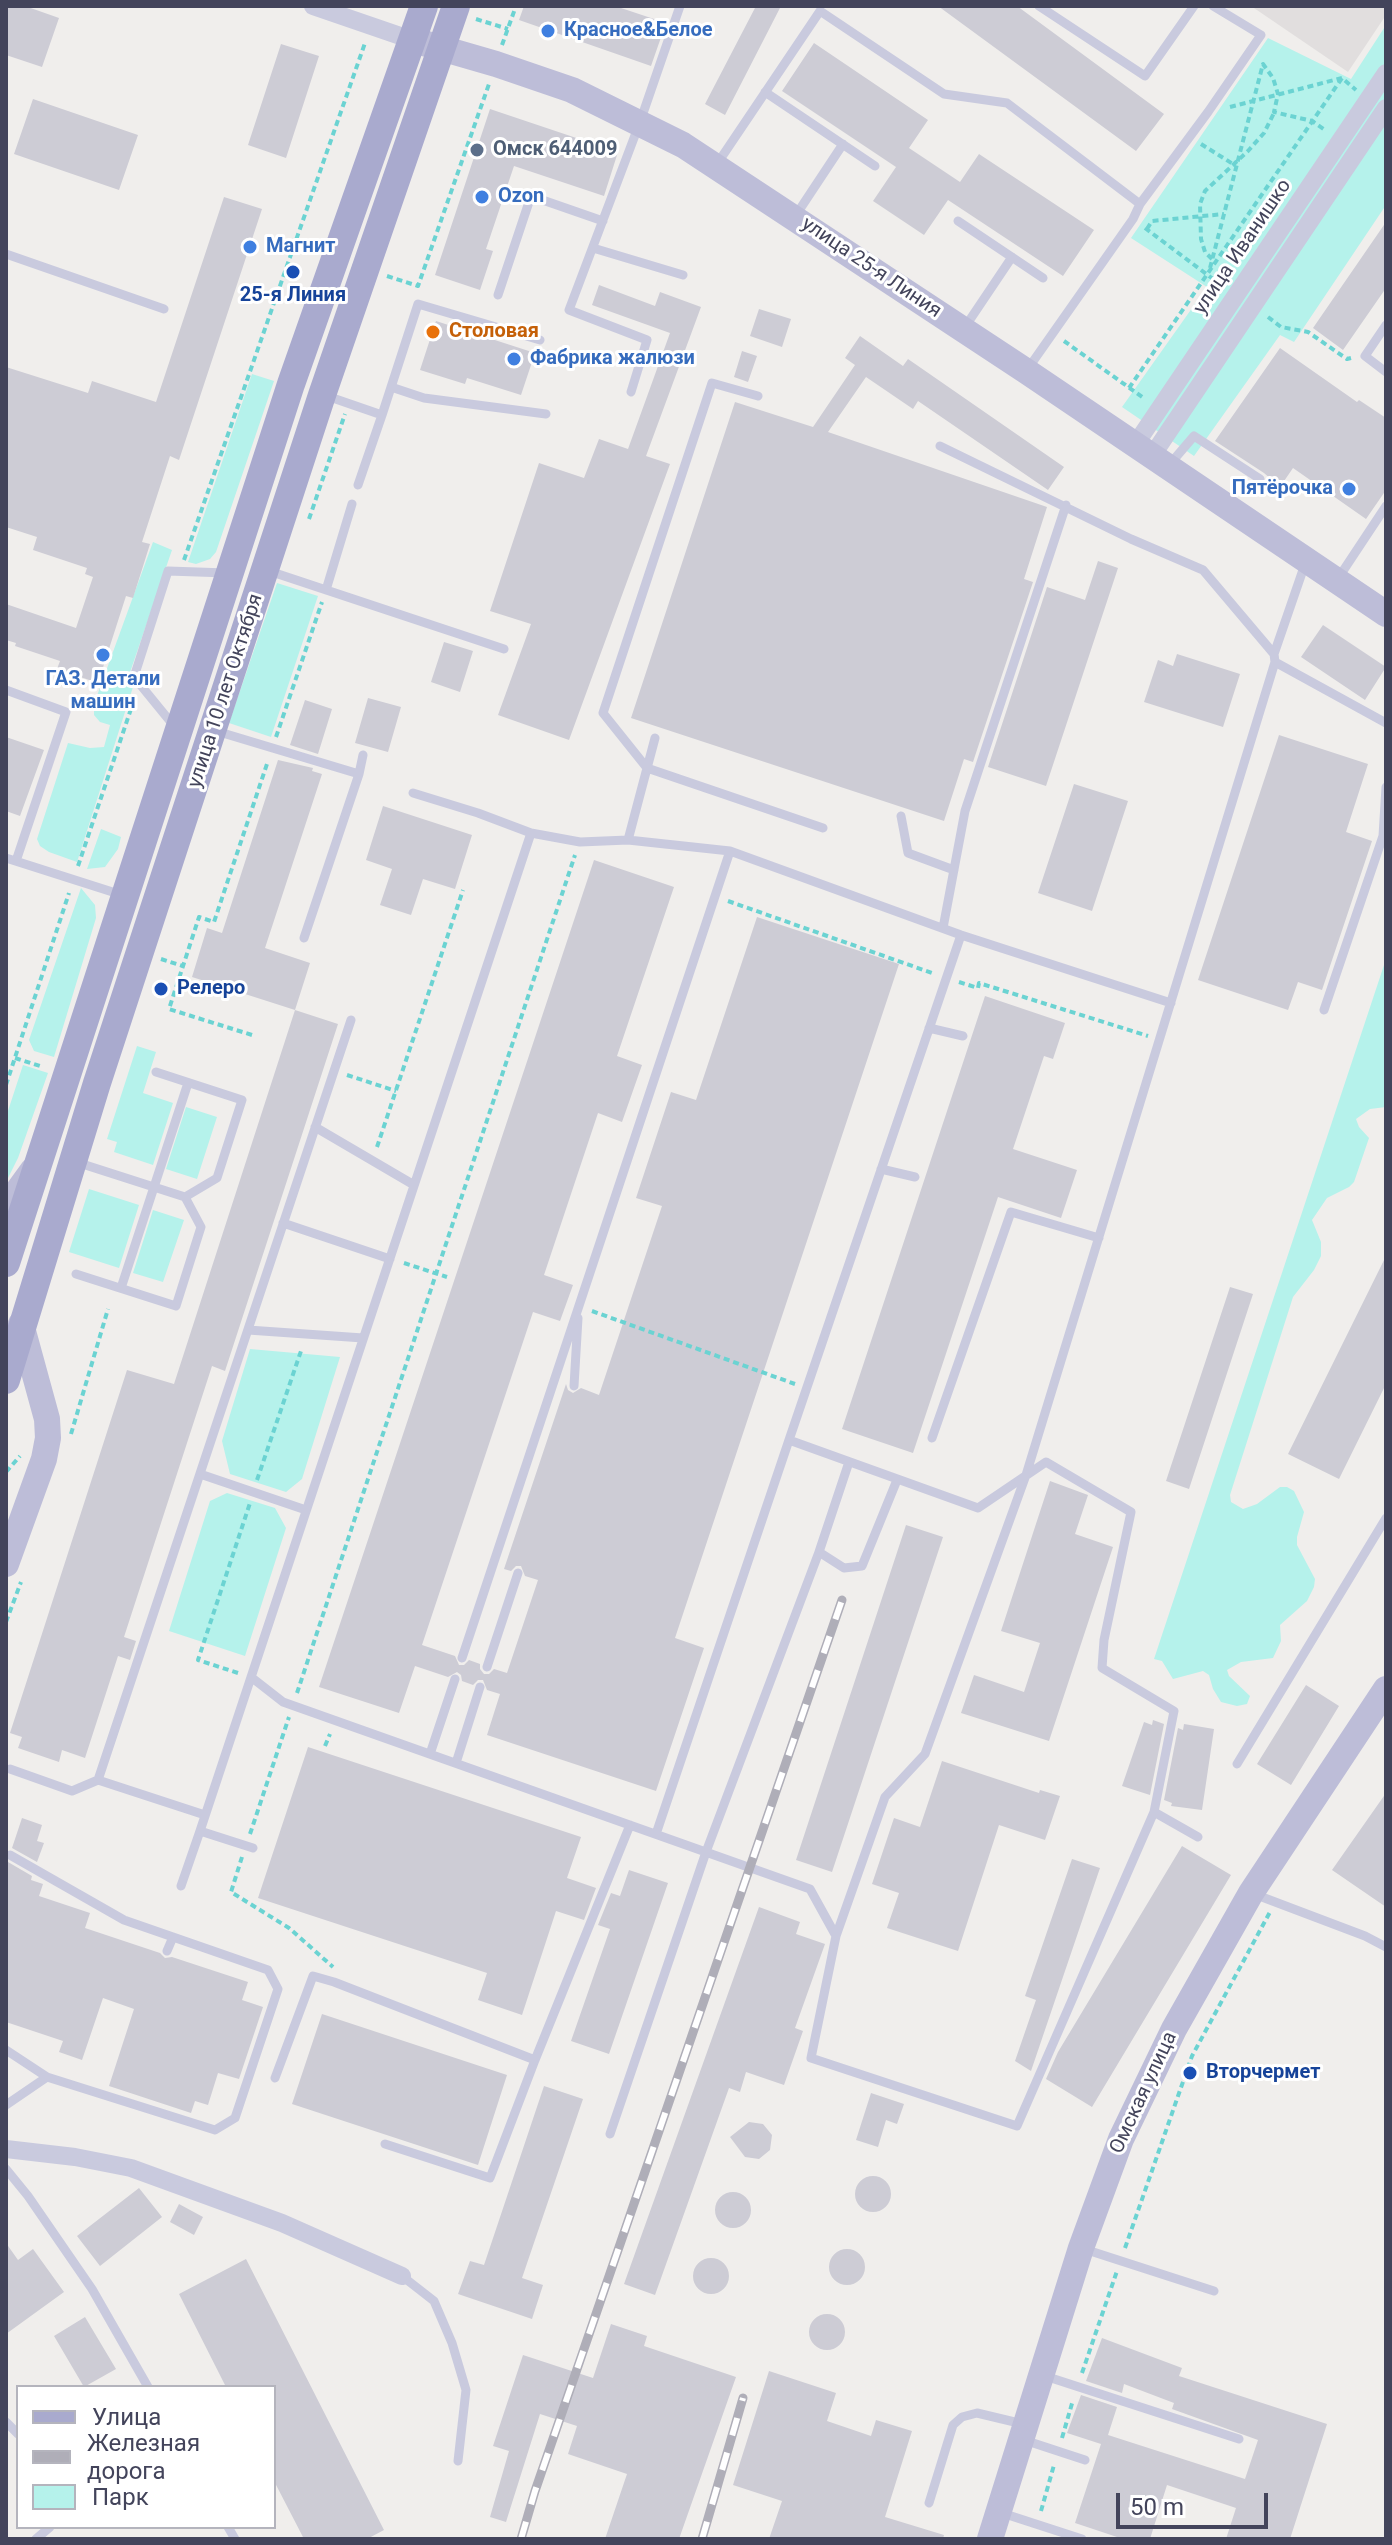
<!DOCTYPE html>
<meta charset="utf-8">
<style>
body{margin:0}
#map{position:relative;width:1392px;height:2545px;overflow:hidden;background:#f0eeec;font-family:Roboto,sans-serif}
canvas{display:block}
.frame{position:absolute;inset:0;border:8px solid #43445b;pointer-events:none}
.legend{position:absolute;left:16px;top:2385px;width:260px;height:144px;box-sizing:border-box;background:#fff;border:2px solid #b4b4bd;margin:0;padding:10px 14px;list-style:none;font-size:24px;color:#43445b}
.legend li{display:flex;align-items:center;gap:16px;height:40px}
.legend b{width:40px;border:2px solid #b4b4bd}
.scale{position:absolute;left:1116px;top:2493px;width:152px;height:36px;box-sizing:border-box;border:4px solid #43445b;border-top:0;padding-left:10px;font-size:24px;line-height:28px;white-space:nowrap;color:#43445b;-webkit-text-stroke:6px #fff;paint-order:stroke}
</style>
<div id="map">
<canvas width="1392" height="2545"></canvas>
<div class="frame"></div>
<ul class="legend">
<li><b style="height:10px;background:#a9aace"></b>Улица</li>
<li><b style="height:10px;background:#afaeb8"></b>Железная дорога</li>
<li><b style="height:22px;background:#b5f2eb"></b>Парк</li>
</ul>
<div class="scale">50 m</div>
</div>
<script>
const context = document.querySelector('canvas').getContext('2d');
context.lineJoin = 'round';
function fillPath(path, color) { context.fillStyle = color; context.fill(path, 'evenodd'); }
const shape = rows => new Path2D(rows.map(r => 'M' + r).join(''));
function strokePath(path, color, width, dash) { context.strokeStyle = color; context.lineWidth = width; context.lineCap = dash ? 'butt' : 'round'; context.setLineDash(dash || []); context.stroke(path); }
function write(font, color, halo, rows, align = 'center') {
  context.font = font + ' Roboto,sans-serif'; context.lineWidth = 6; context.setLineDash([]); context.textBaseline = 'middle'; context.strokeStyle = halo; context.fillStyle = color; for (const [text, x, y, turn = 0] of rows) {
    context.save(); context.translate(x, y); context.rotate((+turn || 0) * Math.PI / 180); context.textAlign = isNaN(turn) ? turn : align; if (halo) context.strokeText(text, 0, 0); context.fillText(text, 0, 0); context.restore();
  }
}
const education = shape([
 [1251,6,1386,6,1386,15,1348,72]
]);
const green = shape([
 [1386,25,1386,205,1294,342,1280,335,1194,456,1122,407,1207,287,1131,238,1268,38,1351,79],
 [252,374,274,381,216,552,210,559,196,564,188,562],
 [153,542,172,550,126,684,133,687,77,862,49,852,40,846,37,839,68,743,90,748,104,747,110,725,100,722,94,715,94,704],
 [277,583,318,596,271,737,229,723],
 [101,829,121,837,118,849,105,867,87,869],
 [81,888,95,905,96,918,54,1057,34,1051,29,1040],
 [1386,959,1386,1107,1370,1109,1356,1119,1359,1127,1369,1138,1354,1182,1349,1187,1327,1198,1312,1220,1321,1242,1321,1256,1314,1270,1293,1297,1230,1495,1231,1502,1243,1509,1257,1504,1280,1487,1287,1487,1294,1491,1304,1512,1297,1537,1297,1545,1315,1579,1314,1587,1307,1601,1280,1625,1281,1641,1273,1658,1241,1662,1227,1670,1229,1676,1250,1696,1247,1704,1237,1706,1221,1702,1213,1689,1209,1675,1203,1671,1173,1679,1162,1661,1154,1659],
 [137,1046,156,1052,143,1093,173,1103,153,1165,114,1152,117,1142,107,1139],
 [23,1065,48,1073,18,1158,6,1182,6,1117],
 [186,1107,217,1117,197,1179,166,1169],
 [89,1189,139,1205,119,1268,69,1252],
 [153,1210,184,1220,163,1282,133,1273],
 [250,1349,340,1357,302,1479,286,1492,230,1474,222,1441],
 [227,1493,275,1508,286,1528,245,1656,169,1631,210,1501]
]);
const building = shape([
 [6,6,25,6,59,18,42,67,6,55],
 [524,6,615,6,666,23,651,66,519,20],
 [756,6,781,6,725,115,705,104],
 [938,6,1017,6,1164,114,1136,151],
 [814,43,928,120,909,148,960,182,979,154,1094,230,1063,276,948,200,924,235,873,201,896,167,782,91],
 [281,44,319,56,286,158,248,145],
 [33,99,138,135,119,190,14,154],
 [490,109,618,152,604,196,514,166,486,249,493,251,480,290,435,275],
 [224,197,262,209,179,460,170,456,142,542,150,544,133,598,126,596,98,683,57,669,60,661,15,646,16,643,6,640,6,604,76,628,93,577,85,574,87,568,33,550,37,537,6,527,6,367,88,393,92,381,156,402],
 [1386,222,1386,288,1343,350,1313,328],
 [599,285,655,306,660,292,701,307,646,456,670,464,569,740,498,715,531,624,490,611,539,463,584,478,599,439,628,449,670,333,592,305],
 [759,309,791,319,782,347,750,336],
 [436,321,535,353,521,395,467,378,465,384,420,370],
 [860,336,903,366,908,359,1064,467,1048,490,918,401,913,409,866,377,828,432,1047,507,1024,579,1033,582,973,762,964,759,944,821,631,718,735,402,813,427,855,365,845,358],
 [1280,348,1357,402,1359,400,1386,418,1386,490,1366,519,1293,468,1280,487,1264,473,1215,441],
 [742,351,757,356,748,382,734,377],
 [1098,561,1118,568,1046,786,988,767,1047,587,1085,600],
 [1323,625,1386,667,1365,700,1301,657],
 [444,642,473,651,460,692,431,682],
 [1177,654,1240,674,1223,727,1144,702,1158,660,1173,666],
 [368,698,401,707,388,752,355,743],
 [305,700,332,709,318,754,290,745],
 [1279,735,1368,764,1346,832,1372,841,1322,990,1298,982,1288,1010,1198,980],
 [6,737,44,750,20,816,6,811],
 [278,760,313,768,312,771,322,774,265,948,310,963,295,1010,338,1024,225,1371,212,1366,124,1637,136,1641,130,1660,118,1656,85,1758,62,1750,59,1762,18,1748,22,1737,10,1733,127,1370,174,1384,295,1010,192,977,207,928,222,933],
 [1074,784,1128,801,1092,911,1038,893],
 [383,806,472,835,455,889,423,879,411,915,380,905,392,869,366,860],
 [594,860,674,887,617,1056,642,1065,622,1122,598,1113,544,1275,573,1285,560,1321,533,1312,422,1645,455,1656,459,1665,464,1665,469,1660,480,1664,480,1669,484,1674,489,1674,494,1669,507,1673,538,1580,525,1576,521,1566,516,1566,511,1571,504,1569,566,1384,568,1390,573,1393,581,1388,599,1395,662,1206,636,1198,671,1092,696,1100,757,917,899,964,675,1638,704,1648,656,1791,487,1735,500,1694,487,1690,483,1680,478,1680,473,1685,462,1681,461,1675,457,1672,448,1677,415,1666,399,1713,319,1687],
 [985,996,1065,1023,1053,1059,1044,1056,1013,1149,1077,1170,1061,1218,998,1197,913,1453,842,1429],
 [1386,1256,1386,1384,1339,1479,1288,1454],
 [1230,1287,1253,1294,1189,1489,1166,1481],
 [1050,1481,1088,1495,1075,1534,1113,1547,1049,1741,961,1713,974,1675,1024,1692,1040,1643,1001,1631],
 [906,1525,943,1537,832,1872,796,1860],
 [1306,1685,1339,1706,1291,1785,1257,1764],
 [1153,1720,1164,1724,1150,1795,1122,1786,1144,1722,1152,1725],
 [1184,1724,1214,1729,1202,1810,1171,1806,1172,1803,1164,1800,1178,1728,1183,1730],
 [308,1747,581,1837,567,1878,596,1888,584,1920,556,1911,522,2015,478,2000,487,1973,258,1898],
 [942,1761,1039,1793,1040,1790,1060,1796,1045,1840,999,1825,958,1951,887,1928,899,1893,872,1884,894,1818,920,1827],
 [1386,1793,1386,1907,1332,1870],
 [22,1818,42,1825,37,1841,44,1843,37,1862,12,1848],
 [1182,1846,1231,1875,1092,2107,1046,2079,1058,2052],
 [1072,1859,1100,1868,1031,2071,1015,2061,1036,2000,1025,1996],
 [8,1862,32,1876,31,1880,43,1884,39,1896,90,1913,85,1928,160,1953,165,1958,172,1957,248,1982,242,2000,263,2007,239,2079,218,2073,208,2105,195,2101,191,2113,109,2086,134,2009,103,1998,82,2060,59,2052,63,2041,6,2022],
 [629,1870,668,1883,609,2054,571,2041,610,1929,598,1925,611,1893,620,1896],
 [759,1907,800,1922,796,1934,825,1944,795,2028,803,2031,784,2085,746,2072,740,2092,729,2088,655,2295,624,2284],
 [322,2014,507,2075,478,2165,292,2104],
 [544,2086,583,2099,522,2278,543,2285,532,2319,458,2294,470,2261,484,2265],
 [871,2093,904,2104,897,2124,886,2120,878,2147,856,2140],
 [749,2122,763,2124,772,2135,770,2150,759,2159,745,2157,730,2137],
 '855 2194a18 18 0 1 1 36 0a18 18 0 1 1-36 0Z',
 [139,2188,162,2217,100,2266,77,2236],
 '715 2210a18 18 0 1 1 36 0a18 18 0 1 1-36 0Z',
 [179,2204,203,2217,194,2235,170,2222],
 [6,2243,18,2260,33,2249,64,2292,6,2334],
 '829 2267a18 18 0 1 1 36 0a18 18 0 1 1-36 0Z',
 '693 2276a18 18 0 1 1 36 0a18 18 0 1 1-36 0Z',
 [246,2259,384,2530,367,2539,304,2539,274,2481,274,2387,226,2387,179,2294],
 '809 2332a18 18 0 1 1 36 0a18 18 0 1 1-36 0Z',
 [85,2317,116,2369,84,2387,54,2336],
 [611,2324,647,2336,644,2346,736,2377,679,2539,605,2539,627,2474,568,2454,577,2426,540,2414,506,2522,490,2517,509,2451,493,2446,523,2355,593,2378],
 [1102,2338,1182,2368,1179,2376,1327,2424,1290,2539,1226,2539,1236,2508,1167,2485,1150,2539,1123,2539,1075,2523,1101,2444,1067,2433,1081,2395,1117,2407,1108,2435,1245,2479,1258,2440,1172,2409,1174,2403,1124,2384,1122,2393,1086,2381],
 [769,2371,836,2393,827,2421,871,2436,876,2420,912,2431,885,2517,944,2535,943,2539,769,2539,782,2501,733,2485]
]);
const path = shape([
 [476,19,508,29],
 [502,45,516,6],
 [1230,107,1342,78],
 [1201,144,1233,164],
 [1145,228,1221,285],
 [1147,229,1152,221,1224,214],
 [1212,259,1205,252,1201,239,1200,204,1205,191,1248,151,1264,133,1274,113],
 [1210,268,1263,64,1273,78,1278,94,1274,112,1312,121,1325,130],
 [387,276,418,286,489,84],
 [1268,317,1281,327,1308,332,1347,359,1351,358],
 [1064,341,1145,399],
 [1129,388,1342,78,1356,90],
 [309,519,345,414],
 [184,560,365,43],
 [276,737,322,602],
 [78,866,134,700],
 [728,901,935,974],
 [161,959,183,966],
 [959,982,978,988,979,983,1148,1036],
 [252,1035,169,1009,199,917,214,922,268,761],
 [15,1058,43,1067],
 [347,1075,396,1091],
 [6,1085,69,893],
 [377,1147,463,890],
 [404,1263,447,1277],
 [592,1311,795,1384],
 [71,1434,108,1309],
 [6,1472,20,1456],
 [257,1480,302,1348],
 [6,1622,21,1582],
 [238,1673,198,1660,250,1503],
 [297,1693,575,855],
 [325,1746,330,1734],
 [250,1834,289,1717],
 [242,1857,231,1892,289,1928,333,1967],
 [1125,2248,1192,2056,1270,1912],
 [1082,2373,1117,2271],
 [1062,2438,1073,2400],
 [1041,2511,1054,2465]
]);
const lane = shape([
 [1039,6,1145,76,1194,6],
 [765,92,875,166],
 [717,164,820,11,944,94,1007,103,1140,204],
 [796,215,843,144],
 [958,221,1043,278],
 [593,248,683,275],
 [6,254,164,309],
 [498,295,531,196,603,221],
 [1386,325,1365,356,1386,372],
 [965,327,1012,257],
 [1027,370,1133,219,1140,204,1208,112,1261,35,1213,6],
 [391,387,424,398,546,414],
 [631,392,647,340,569,310,640,122,680,6],
 [324,395,382,415,418,304,540,340],
 [758,396,712,383,603,713,647,768,823,828],
 [940,446,1131,539,1203,570,1274,654],
 [1170,464,1194,436,1260,479],
 [358,485,382,415],
 [269,571,504,649],
 [1337,580,1386,506],
 [326,590,352,504],
 [1275,662,1386,723],
 [6,690,66,712,16,861],
 [174,726,134,677,168,571,227,573],
 [216,731,359,774,304,938],
 [359,774,363,755],
 [413,793,478,813,531,833,580,842,628,840,730,851,961,935,1171,1003],
 [901,816,908,853,954,870],
 [628,840,655,738],
 [6,858,122,895],
 [943,928,965,811,1066,505],
 [1324,1010,1383,836,1386,787],
 [929,1028,963,1036],
 [156,1072,242,1100,217,1178,185,1197],
 [315,1127,414,1185],
 [881,1169,915,1177],
 [283,1223,390,1259],
 [76,1274,176,1306,201,1227,185,1197,76,1162],
 [121,1288,188,1083],
 [248,1330,363,1338],
 [574,1386,578,1318],
 [932,1438,1011,1212,1099,1238],
 [789,1440,961,935],
 [849,1462,819,1552,844,1568,862,1566,897,1480],
 [200,1474,306,1510],
 [462,1658,730,851],
 [487,1667,518,1573],
 [251,1677,283,1702,810,1889,836,1936,811,2058,1017,2126,1154,1812,1198,1837],
 [430,1754,455,1679],
 [456,1763,480,1687],
 [1237,1764,1386,1518],
 [10,1769,72,1791,98,1780],
 [205,1815,98,1780,351,1020],
 [656,1834,789,1440,978,1508,1046,1462,1131,1512,1104,1640,1102,1668,1174,1711,1154,1812],
 [253,1848,200,1831,531,833],
 [10,1855,124,1920,268,1970,278,1989,235,2118,215,2130,47,2077],
 [181,1886,200,1831],
 [1254,1894,1365,1936,1386,1947],
 [836,1936,885,1797,925,1754,1026,1475,1275,662,1274,654,1305,564],
 [167,1951,173,1937],
 [6,2050,47,2077,6,2105],
 [535,2060,630,1825],
 [275,2078,313,1976,334,1982,535,2060,490,2178,385,2144],
 [610,2134,706,1852,819,1552],
 [6,2169,28,2196,92,2289,148,2387],
 [1084,2249,1214,2291],
 [402,2276,434,2301,452,2343,466,2390,458,2461],
 [1045,2376,1239,2439],
 [6,2422,18,2434],
 [1024,2440,1085,2460],
 [929,2503,953,2425,962,2417,977,2413,1023,2424],
 [1002,2513,1082,2539],
 [228,2527,235,2539],
 [36,2539,50,2527]
]);
const street = shape([
 [313,6,412,40],
 [1135,445,1386,73],
 [1152,456,1386,108],
 [6,2149,75,2157,131,2168,282,2223,402,2276]
]);
const secondary = shape([
 [420,42,496,64,572,90,683,145,1026,371,1386,614],
 [6,1207,33,1170],
 [6,1564,44,1459,48,1438,47,1419,21,1324],
 [990,2539,1081,2248,1121,2139,1174,2029,1251,1893,1386,1689]
]);
const primary = shape([
 [6,1263,291,384,424,6],
 [6,1380,97,1083,322,395,456,6]
]);
const rail = shape([
 [521,2539,535,2491,842,1600],
 [702,2539,743,2398]
]);
const markers = [
 [548,31,8,"#3f7fe0"],
 [477,150,8,"#5c6f8a"],
 [482,197,8,"#3f7fe0"],
 [250,247,8,"#3f7fe0"],
 [293,272,8,"#1a4fb4"],
 [433,332,8,"#e8710a"],
 [514,359,8,"#3f7fe0"],
 [1349,489,8,"#3f7fe0"],
 [103,655,8,"#3f7fe0"],
 [161,989,8,"#1a4fb4"],
 [1190,2073,8,"#1a4fb4"]
];
const shopNames = [
 ["Красное&Белое",564,31],
 ["Ozon",498,197],
 ["Магнит",266,247],
 ["Фабрика жалюзи",530,359],
 ["Пятёрочка",1333,489,"right"],
 ["ГАЗ. Детали",103,680,"center"],
 ["машин",103,703,"center"]
];
const serviceNames = [
 ["Омск 644009",493,150]
];
const streetNames = [
 ["улица Иванишко",1243,247,-56],
 ["улица 25-я Линия",871,268,34],
 ["улица 10 лет Октября",226,691,-72],
 ["Омская улица",1144,2093,-65]
];
const transitNames = [
 ["25-я Линия",293,296,"center"],
 ["Релеро",177,989],
 ["Вторчермет",1206,2073]
];
const foodNames = [
 ["Столовая",449,332]
];
fillPath(education, '#e1dede');
fillPath(green, '#b5f2eb');
fillPath(building, '#cdccd5');
strokePath(path, '#6bd3d2', 4, [6, 4]);
strokePath(lane, '#c9cade', 9);
strokePath(street, '#c9cade', 18);
strokePath(secondary, '#bdbdd8', 26);
strokePath(primary, '#a9aace', 28);
strokePath(rail, '#afaeb8', 9);
strokePath(rail, '#fff', 6, [18]);
for (const [x, y, r, color] of markers) { const dot = new Path2D(); dot.arc(x, y, r, 0, 2 * Math.PI); context.fillStyle = color; context.fill(dot); strokePath(dot, '#fff', 3); }
write('bold 20px', '#366cbe', '#fff', shopNames, 'left');
write('bold 20px', '#4e5e75', '#fff', serviceNames, 'left');
write('20px', '#43445b', '#fff', streetNames);
write('bold 20px', '#164399', '#fff', transitNames, 'left');
write('bold 20px', '#c56008', '#fff', foodNames, 'left');
</script>
